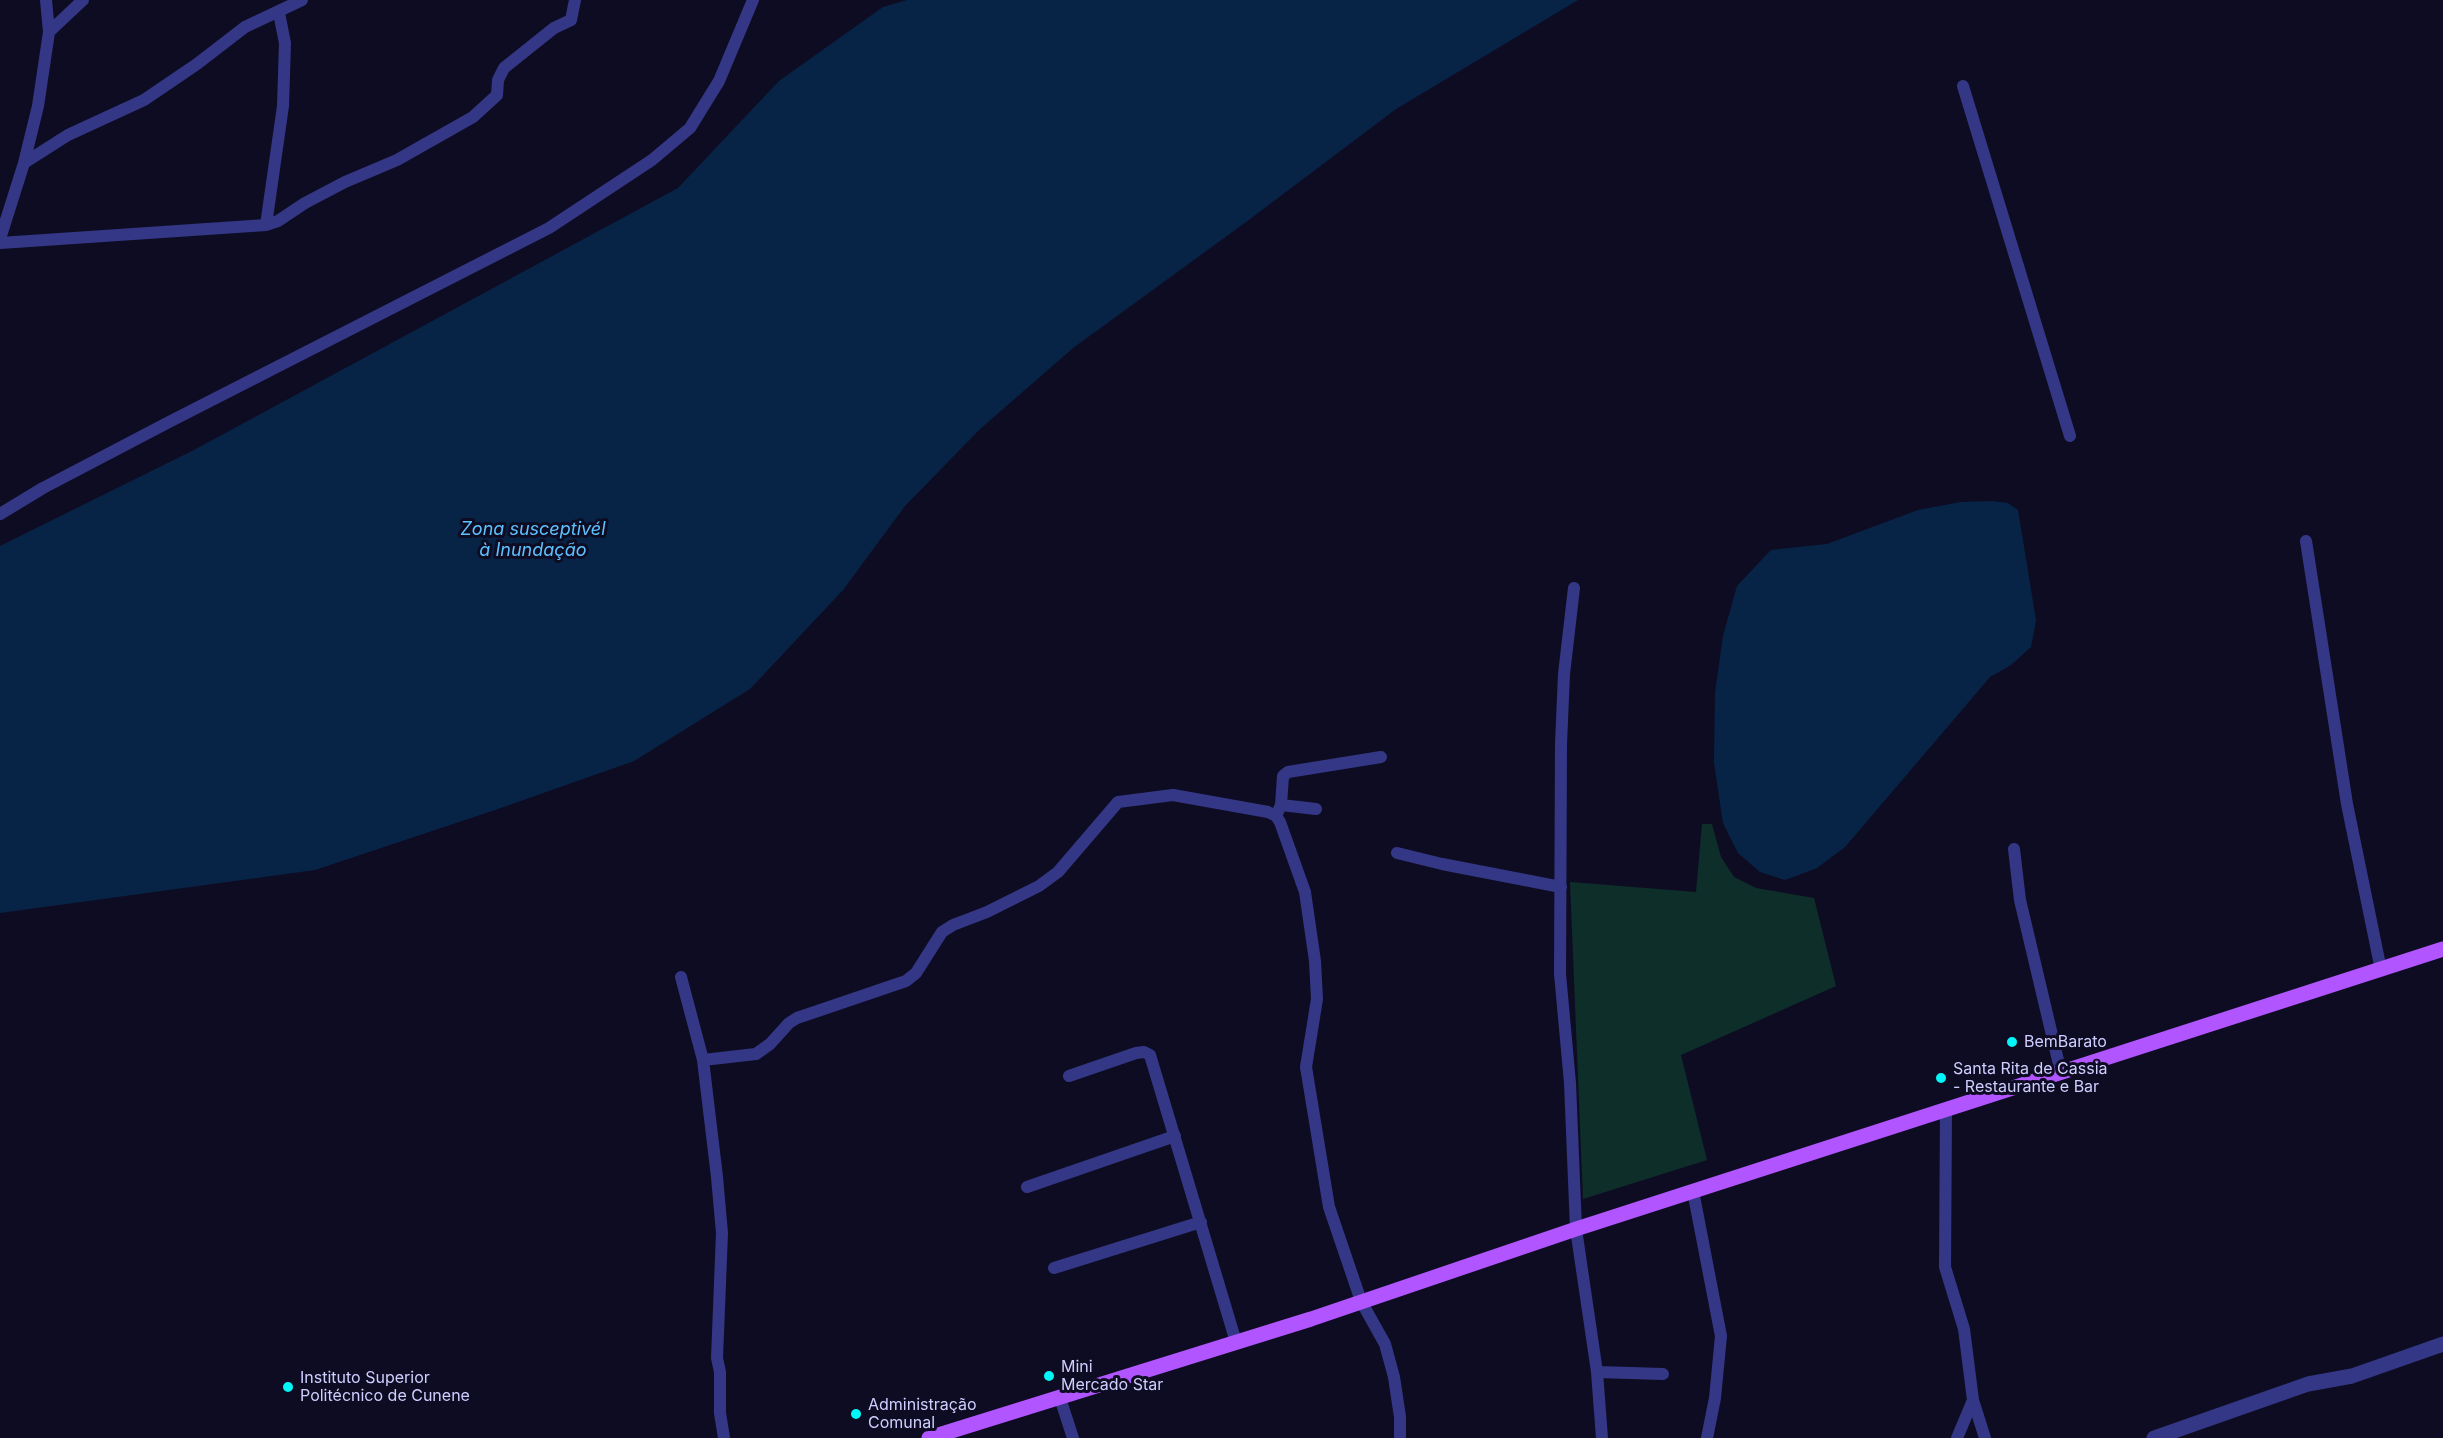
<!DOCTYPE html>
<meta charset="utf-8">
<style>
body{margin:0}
canvas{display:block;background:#0e0c23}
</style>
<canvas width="2443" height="1438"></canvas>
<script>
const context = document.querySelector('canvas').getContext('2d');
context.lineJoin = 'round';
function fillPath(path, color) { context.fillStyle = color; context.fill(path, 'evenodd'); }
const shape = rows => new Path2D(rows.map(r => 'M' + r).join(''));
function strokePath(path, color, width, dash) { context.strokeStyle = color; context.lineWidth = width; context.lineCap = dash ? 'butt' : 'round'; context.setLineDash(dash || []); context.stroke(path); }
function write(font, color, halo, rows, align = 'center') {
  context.font = font + ' Inter,sans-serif'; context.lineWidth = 6; context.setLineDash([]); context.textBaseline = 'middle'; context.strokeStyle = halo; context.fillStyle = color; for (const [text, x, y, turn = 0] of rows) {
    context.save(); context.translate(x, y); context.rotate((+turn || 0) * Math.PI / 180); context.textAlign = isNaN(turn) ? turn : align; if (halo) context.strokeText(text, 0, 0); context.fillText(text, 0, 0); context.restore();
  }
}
const green = shape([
 [1702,824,1712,824,1721,857,1734,877,1756,888,1814,898,1836,986,1681,1055,1707,1160,1583,1199,1570,882,1696,892]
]);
const water = shape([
 [907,0,1578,0,1396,109,1246,222,1073,348,979,430,905,506,843,590,750,689,634,761,495,810,315,870,0,913,0,546,194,450,678,188,779,81,883,7],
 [1992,501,2008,503,2018,510,2036,620,2031,647,2011,665,1990,677,1845,847,1817,868,1785,880,1760,872,1738,853,1723,823,1714,763,1715,693,1723,636,1737,586,1771,550,1827,544,1918,510,1961,502]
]);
const minor = shape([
 [46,0,49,32],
 [1963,86,2070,436],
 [24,163,68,135,144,100,197,64,245,27,302,0],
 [266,225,283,106,285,43,279,13],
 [0,239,24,163,38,106,49,32,83,0],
 [0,243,266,225,278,221,305,203,345,182,397,160,473,117,497,95,498,80,504,68,554,28,571,20,575,0],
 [0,514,43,488,169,422,549,228,652,160,690,128,719,81,753,0],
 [2306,541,2347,804,2381,970],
 [1574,588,1564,674,1561,744,1560,974,1570,1083,1576,1229,1597,1372,1602,1438],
 [1281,805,1316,809],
 [1276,816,1281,805,1283,776,1288,772,1381,757],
 [2014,849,2020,900,2061,1073],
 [1397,853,1442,864,1561,887],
 [681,977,703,1060,717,1177,722,1233,717,1358,720,1372,720,1413,724,1438],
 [703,1060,756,1054,770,1044,789,1023,797,1018,906,981,916,973,942,932,953,925,987,912,1039,886,1058,872,1118,802,1173,795,1268,812,1276,816,1280,822,1305,892,1315,961,1317,999,1306,1067,1329,1207,1361,1301,1385,1344,1394,1377,1400,1417,1400,1438],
 [1069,1076,1136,1053,1144,1052,1150,1055,1236,1342],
 [1946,1110,1945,1267,1964,1329,1973,1400,1985,1438],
 [1027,1187,1175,1136],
 [1693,1191,1721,1336,1715,1398,1707,1438],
 [1054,1268,1201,1222],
 [1597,1372,1663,1374],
 [1060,1398,1073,1438],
 [1957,1438,1973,1400]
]);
const tertiary = shape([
 [2154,1438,2308,1384,2352,1376,2443,1344]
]);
const primary = shape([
 [929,1438,1311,1319,1576,1229,2443,949]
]);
const markers = [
 [2012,1042,6,"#00f7f9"],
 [1941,1078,6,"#00f7f9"],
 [1049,1376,6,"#00f7f9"],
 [288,1387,6,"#00f7f9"],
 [856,1414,6,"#00f7f9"]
];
const poiNames = [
 ["BemBarato",2024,1042],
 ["Santa Rita de Cassia",1953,1069],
 ["- Restaurante e Bar",1953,1087],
 ["Mini",1061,1367],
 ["Mercado Star",1061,1385],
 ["Instituto Superior",300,1378],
 ["Politécnico de Cunene",300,1396],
 ["Administração",868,1405],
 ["Comunal",868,1423]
];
const waterNames = [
 ["Zona susceptivél",533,530],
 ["à Inundação",533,551]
];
fillPath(green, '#0e2e2a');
fillPath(water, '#072447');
strokePath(minor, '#333786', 12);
strokePath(tertiary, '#333786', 15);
strokePath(primary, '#b055ff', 15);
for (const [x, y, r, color] of markers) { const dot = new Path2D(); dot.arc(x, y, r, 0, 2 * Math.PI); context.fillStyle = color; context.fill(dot); strokePath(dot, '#0e0c23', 2); }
write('16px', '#cfceff', '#0e0c23', poiNames, 'left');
write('italic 18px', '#5cc2ff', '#0e0c23', waterNames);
</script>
